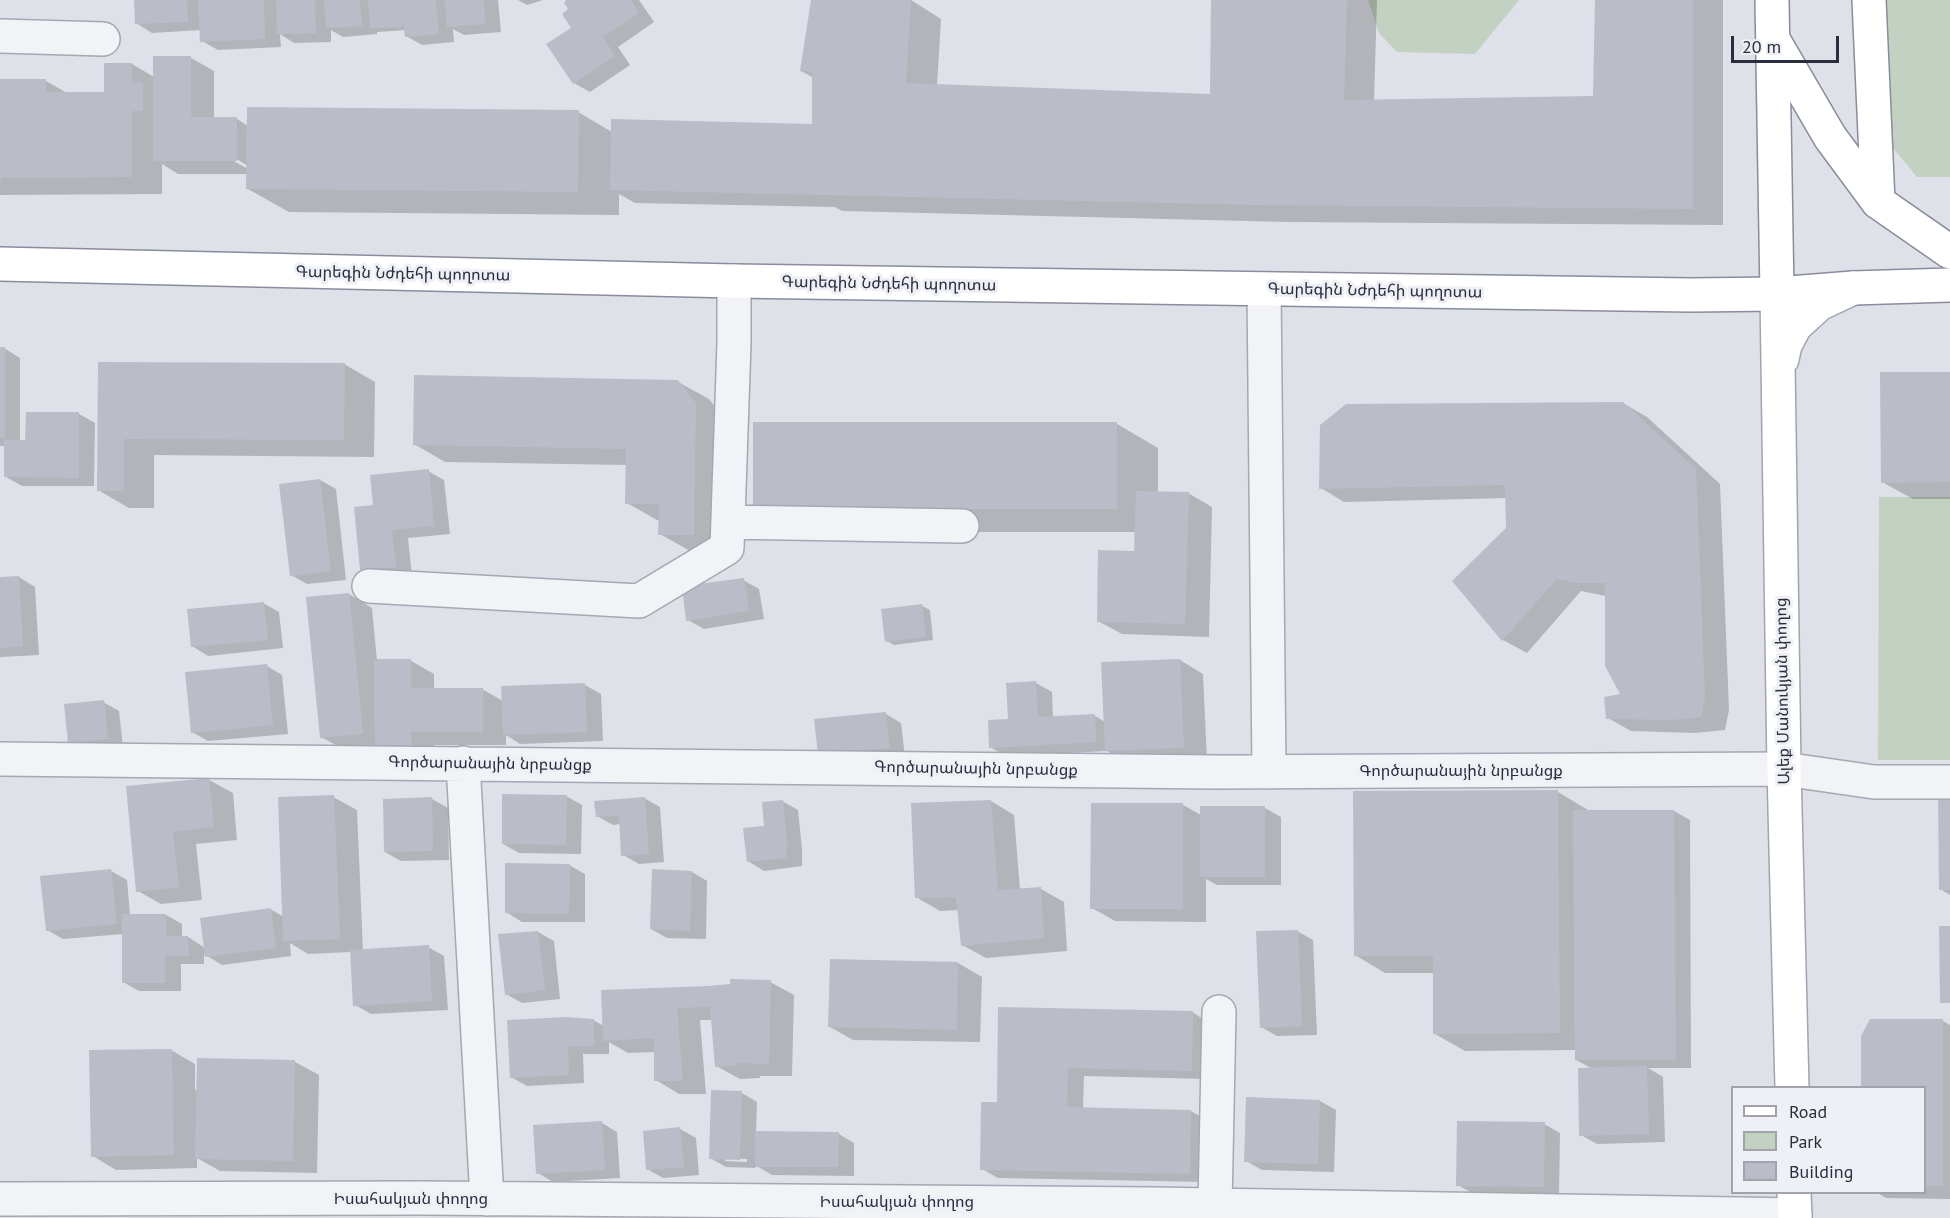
<!DOCTYPE html>
<meta charset="utf-8">
<style>
body{margin:0}
#map{position:relative;width:1950px;height:1218px;overflow:hidden;background:#dfe1e8;font-family:"PT Sans",sans-serif}
canvas{display:block}
.legend{position:absolute;left:1731px;top:1086px;width:195px;height:108px;box-sizing:border-box;background:#eff0f5;border:2px solid #a0a2ac;margin:0;padding:8px 10px;list-style:none;font-size:18px;color:#292d3e}
.legend li{display:flex;align-items:center;gap:12px;height:30px}
.legend b{width:30px;border:2px solid #a0a2ac}
.scale{position:absolute;left:1731px;top:36px;width:108px;height:27px;box-sizing:border-box;border:3px solid #292d3e;border-top:0;padding-left:8px;font-size:18px;line-height:21px;white-space:nowrap;color:#292d3e;-webkit-text-stroke:4px #eff0f5;paint-order:stroke}
</style>
<div id="map">
<canvas width="1950" height="1218"></canvas>
<ul class="legend">
<li><b style="height:8px;background:#fff"></b>Road</li>
<li><b style="height:16px;background:#c2d1c1"></b>Park</li>
<li><b style="height:16px;background:#babcc7"></b>Building</li>
</ul>
<div class="scale">20 m</div>
</div>
<script>
const context = document.querySelector('canvas').getContext('2d');
context.lineJoin = 'round';
function fillPath(path, color) { context.fillStyle = color; context.fill(path, 'evenodd'); }
const shape = rows => new Path2D(rows.map(r => 'M' + r).join(''));
function strokePath(path, color, width, dash) { context.strokeStyle = color; context.lineWidth = width; context.lineCap = dash ? 'butt' : 'round'; context.setLineDash(dash || []); context.stroke(path); }
function write(font, color, halo, rows, align = 'center') {
  context.font = font + ' "PT Sans","Noto Sans Armenian",sans-serif'; context.lineWidth = 6; context.setLineDash([]); context.textBaseline = 'middle'; context.strokeStyle = halo; context.fillStyle = color; for (const [text, x, y, turn = 0] of rows) {
    context.save(); context.translate(x, y); context.rotate((+turn || 0) * Math.PI / 180); context.textAlign = isNaN(turn) ? turn : align; if (halo) context.strokeText(text, 0, 0); context.fillText(text, 0, 0); context.restore();
  }
}
const green = shape([
 [1368,0,1519,0,1475,54,1397,52,1379,33],
 [1877,0,1950,0,1950,177,1917,177,1878,130],
 [1879,497,1950,497,1950,760,1878,760]
]);
const shadow = shape([
 [135,0,498,0,501,32,464,35,453,29,454,42,422,45,406,36,406,30,377,32,377,34,343,37,331,30,331,42,294,43,280,34,281,47,218,50,202,41,201,30,152,33,136,23],
 [518,0,543,0,527,5],
 [568,0,639,0,654,22,618,47,630,65,590,92,574,83,548,45,573,28],
 [812,0,911,0,941,19,937,86,1212,96,1213,0,1377,0,1374,101,1595,98,1596,0,1723,0,1723,225,1288,222,842,211,835,207,635,203,619,194,619,215,289,212,248,189,248,174,178,174,162,164,162,194,0,195,1,81,46,81,69,94,106,93,132,64,154,77,191,58,214,71,214,119,237,119,248,126,578,112,612,132,813,125,814,78,801,71],
 [232,156,248,166,248,169,230,159],
 [0,348,4,348,20,358,20,442,27,442,79,414,95,423,94,486,22,486,6,477,6,446,0,446],
 [99,363,344,364,375,382,374,457,154,455,154,508,129,508,98,490],
 [1950,374,1950,499,1913,499,1882,482],
 [678,382,709,399,726,421,724,552,690,551,660,534,660,520,657,520,627,503,627,465,445,462,414,444],
 [1623,403,1647,417,1720,484,1729,710,1725,730,1695,733,1631,731,1608,718,1622,695,1606,596,1581,591,1527,653,1503,640,1454,581,1507,529,1507,498,1344,502,1321,488],
 [1117,424,1158,448,1158,493,1188,493,1212,507,1209,637,1122,634,1098,621,1135,552,1136,532,795,532],
 [428,471,444,480,450,534,408,538,412,576,378,579,362,569,374,506],
 [320,480,336,489,346,580,307,584,291,575,280,485],
 [19,577,35,587,39,655,0,657,0,578],
 [743,580,759,589,764,619,704,629,688,620],
 [349,594,372,608,377,661,411,661,434,674,434,689,482,689,503,701,585,685,601,694,603,741,520,744,506,735,506,745,434,745,435,762,345,750,321,737],
 [263,603,279,612,283,648,208,656,192,646],
 [922,606,930,610,933,640,894,645,887,641],
 [1180,660,1203,674,1207,761,1130,764,1107,751,1006,756,990,747,1036,683,1052,692,1053,718,1095,716,1105,722],
 [267,666,282,675,288,734,208,741,192,732],
 [103,702,119,711,123,747,86,751,70,742],
 [886,714,901,723,905,757,835,764],
 [209,780,233,793,237,840,196,844,202,900,161,904,138,891,128,787],
 [1558,792,1588,810,1588,812,1674,811,1690,820,1691,1068,1648,1068,1663,1077,1665,1142,1597,1144,1581,1135,1593,1069,1576,1060,1576,1050,1465,1051,1435,1034,1435,973,1385,973,1355,955],
 [1950,793,1950,895,1940,889],
 [566,796,582,805,581,854,519,853,503,844],
 [333,797,357,810,363,951,428,947,444,956,448,1010,371,1014,355,1005,351,952,308,954,290,943,291,956,222,965,204,954,204,964,181,964,181,991,139,991,123,982,123,934,63,939,47,930,111,871,127,880,130,915,166,915,182,924,182,938,188,937,205,948,270,909,284,917],
 [644,798,660,807,664,862,639,864,623,855,621,824,613,825,597,816],
 [432,799,448,808,449,860,401,861,385,852],
 [782,801,798,810,802,849,802,866,764,871,748,861,766,827],
 [991,801,1014,815,1020,890,1041,889,1064,902,1067,951,986,958,962,945,959,910,940,911,916,897],
 [1183,805,1201,815,1265,808,1281,817,1281,885,1217,885,1206,879,1206,922,1115,921,1092,908],
 [569,865,585,874,585,922,522,922,506,912],
 [692,872,707,881,706,939,667,938,651,929],
 [1297,931,1313,940,1317,1035,1277,1036,1261,1027],
 [538,932,554,941,560,999,522,1003,506,994],
 [958,963,982,977,980,1042,853,1040,830,1027],
 [770,982,794,995,792,1076,760,1076,760,1078,740,1079,716,1066,713,1020,700,1020,706,1094,679,1094,656,1080,655,1052,628,1053,609,1042,609,1054,583,1054,584,1083,527,1086,511,1077,593,1020,604,1026,709,987],
 [1000,1008,1192,1012,1208,1022,1207,1079,1084,1076,1083,1109,1191,1111,1207,1120,1205,1182,998,1178,982,1169,998,1104],
 [1943,1021,1950,1025,1950,1199,1886,1198,1876,1192,1924,1192,1924,1088],
 [171,1050,195,1064,195,1090,198,1090,199,1060,295,1062,319,1075,317,1173,220,1171,197,1158,197,1168,116,1170,93,1156],
 [742,1093,757,1102,756,1132,839,1134,854,1143,854,1176,772,1175,755,1165,755,1168,726,1167,710,1158],
 [725,1158,747,1159,747,1162,725,1161],
 [1320,1101,1336,1110,1334,1172,1262,1170,1246,1161],
 [602,1123,617,1132,620,1178,553,1182,538,1173],
 [1544,1124,1560,1133,1559,1195,1474,1194,1458,1185],
 [680,1129,696,1138,699,1175,663,1178,647,1169]
]);
const building = shape([
 [134,0,187,0,188,22,135,24],
 [198,0,264,0,265,39,200,42],
 [276,0,315,0,316,33,277,34],
 [324,0,360,0,362,26,326,28],
 [368,0,436,0,439,34,405,37,402,9,403,27,370,28],
 [445,0,484,0,485,24,447,27],
 [566,0,631,0,639,13,603,37,615,56,573,84,546,44,571,28,562,14,568,9,564,3],
 [811,0,911,0,906,83,1210,94,1211,0,1347,0,1344,100,1593,96,1595,0,1693,0,1693,209,1257,205,610,190,611,119,812,124,812,72,800,71],
 [153,56,191,56,191,117,237,117,237,161,153,161],
 [104,63,132,63,132,83,143,83,143,111,132,111,132,177,0,178,0,79,46,79,46,92,104,92],
 [247,107,579,110,578,192,246,189],
 [0,347,5,347,5,438,0,438],
 [98,362,345,363,344,440,124,439,124,491,97,491],
 [1880,372,1950,372,1950,482,1881,483],
 [414,375,678,380,696,403,694,535,658,535,659,504,625,504,626,449,413,445],
 [1623,402,1696,469,1705,696,1702,717,1671,720,1606,719,1604,697,1620,694,1605,666,1605,583,1576,583,1557,579,1502,641,1452,581,1506,528,1505,485,1319,489,1320,425,1346,404],
 [26,412,79,412,79,478,4,477,4,440,25,440],
 [753,422,1117,422,1117,509,753,509],
 [429,469,434,526,392,530,396,567,360,570,354,507,373,505,370,475],
 [320,479,331,571,290,576,279,484],
 [1136,491,1189,492,1185,624,1097,622,1098,550,1134,551],
 [19,576,23,646,0,648,0,577],
 [744,578,749,611,686,621,682,586],
 [349,593,363,734,320,738,306,597],
 [264,602,268,640,191,647,187,609],
 [922,604,926,637,885,642,881,609],
 [374,659,411,659,411,688,483,688,483,732,411,732,412,749,375,749],
 [1180,659,1184,748,1105,751,1101,662],
 [267,664,273,725,191,733,185,672],
 [1036,681,1038,717,1095,714,1096,742,989,748,988,720,1008,719,1006,683],
 [585,683,587,732,503,735,501,686],
 [104,700,108,739,68,743,64,704],
 [886,712,890,748,818,755,814,719],
 [209,778,214,827,173,832,179,887,136,892,126,786],
 [1558,790,1560,1033,1433,1034,1433,956,1354,956,1353,791],
 [1950,791,1950,890,1939,890,1938,792],
 [502,794,567,795,566,845,502,844],
 [334,795,340,939,283,941,278,797],
 [432,797,433,851,384,852,383,799],
 [645,797,649,854,621,856,619,815,596,817,594,801],
 [783,800,787,840,786,858,747,862,743,828,764,826,762,802],
 [991,800,998,890,1041,887,1044,938,961,946,956,897,915,898,911,803],
 [1091,803,1183,803,1183,909,1090,909],
 [1200,806,1265,806,1265,877,1200,877],
 [1573,810,1674,810,1676,1060,1575,1060],
 [505,863,570,864,569,914,505,913],
 [111,869,117,924,46,931,40,876],
 [652,869,692,871,690,931,650,929],
 [271,908,276,948,205,957,200,918],
 [122,914,166,914,166,936,188,936,189,956,165,956,165,983,122,983],
 [1939,926,1950,926,1950,1003,1940,1003],
 [1298,930,1302,1026,1260,1028,1256,931],
 [538,931,545,990,505,995,498,934],
 [429,945,432,1001,353,1006,350,950],
 [830,959,958,962,957,1030,828,1027],
 [730,979,771,980,769,1064,737,1063,737,1065,715,1067,710,1007,677,1008,683,1081,654,1081,654,1038,603,1041,601,990,709,986,730,984],
 [998,1007,1193,1011,1192,1071,1068,1068,1067,1107,1191,1110,1190,1174,980,1170,981,1102,997,1102],
 [566,1017,594,1019,594,1046,568,1046,569,1075,510,1078,507,1020],
 [1870,1019,1943,1019,1943,1186,1924,1186,1924,1088,1861,1088,1861,1036],
 [172,1049,174,1155,91,1157,89,1050],
 [197,1058,295,1060,293,1161,195,1159],
 [1647,1066,1649,1134,1579,1136,1578,1068],
 [711,1090,742,1091,740,1160,709,1159],
 [1246,1097,1320,1100,1318,1164,1244,1162],
 [602,1121,605,1170,536,1174,533,1125],
 [1457,1121,1545,1122,1544,1187,1456,1186],
 [680,1127,684,1167,646,1170,643,1131],
 [755,1131,839,1132,838,1167,755,1167]
]);
const minor = shape([
 [0,36,103,39],
 [1264,290,1269,772],
 [728,522,962,526],
 [369,586,639,601,727,548,734,343,734,281],
 [0,759,1215,772,1784,769,1874,782,1950,782],
 [463,763,487,1199],
 [0,1199,423,1198,1153,1204,1795,1215],
 [1215,1205,1219,1012]
]);
const major = shape([
 [1777,294,1784,769,1792,1088],
 [1782,359,1785,345,1795,326,1819,304,1853,288],
 [1794,1192,1795,1218]
]);
const highway = shape([
 [1772,0,1777,294],
 [1869,0,1878,202],
 [1774,41,1830,137,1878,202,1950,252],
 [0,264,734,281,1691,295,1777,294,1853,288,1950,285]
]);
const streetNames = [
 ["Գարեգին Նժդեհի պողոտա",403,274,1],
 ["Գարեգին Նժդեհի պողոտա",889,284,1],
 ["Գարեգին Նժդեհի պողոտա",1375,291,1],
 ["Ալեք Մանուկյան փողոց",1783,691,-91],
 ["Գործարանային նրբանցք",490,764,1],
 ["Գործարանային նրբանցք",976,769,1],
 ["Գործարանային նրբանցք",1461,771],
 ["Իսահակյան փողոց",411,1199],
 ["Իսահակյան փողոց",897,1202]
];
fillPath(green, '#c2d1c1');
fillPath(shadow, '#0003');
fillPath(building, '#babcc7');
strokePath(minor, '#a5a7b2', 36);
strokePath(major, '#a0a4b2', 36);
strokePath(highway, '#888c9d', 36);
strokePath(minor, '#f2f3f6', 33);
strokePath(major, '#fff', 33);
strokePath(highway, '#fff', 33);
write('16px', '#292d3e', '#eff0f5', streetNames);
</script>
